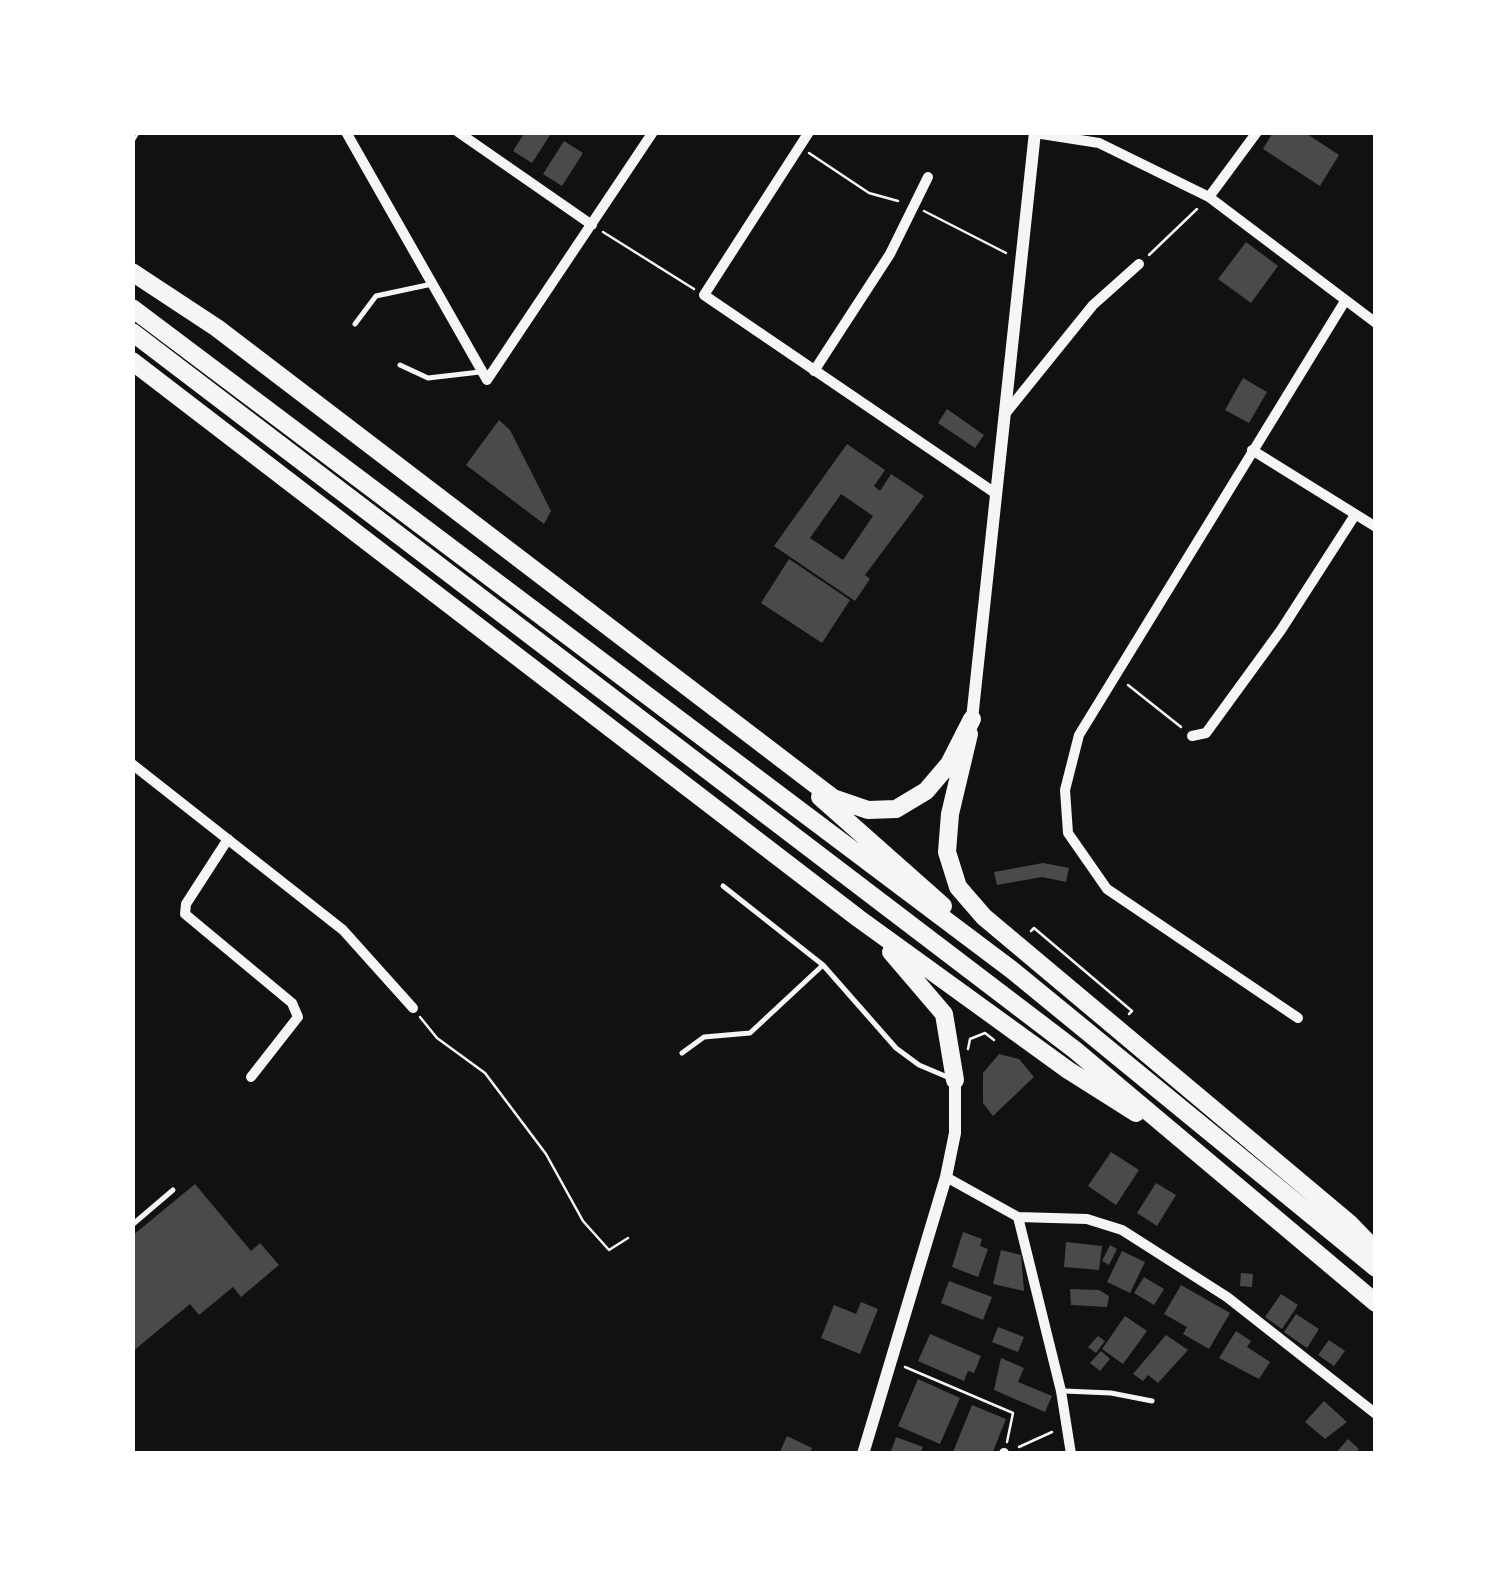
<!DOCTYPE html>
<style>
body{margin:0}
#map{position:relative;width:1508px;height:1586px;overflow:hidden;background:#111;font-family:Arial,sans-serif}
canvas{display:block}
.frame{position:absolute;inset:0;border:135px solid #fff;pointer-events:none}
</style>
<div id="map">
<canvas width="1508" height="1586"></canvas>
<div class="frame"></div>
</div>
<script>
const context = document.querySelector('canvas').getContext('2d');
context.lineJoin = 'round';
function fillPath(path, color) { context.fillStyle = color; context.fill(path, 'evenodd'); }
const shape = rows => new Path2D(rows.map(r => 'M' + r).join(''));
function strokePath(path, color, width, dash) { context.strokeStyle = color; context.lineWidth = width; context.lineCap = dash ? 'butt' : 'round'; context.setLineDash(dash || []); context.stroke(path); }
const building = shape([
 [525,132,552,132,532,163,513,151],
 [1273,132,1304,132,1339,155,1320,186,1263,149],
 [564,141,583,153,562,186,543,174],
 [1246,242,1278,266,1251,303,1218,279],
 [1243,378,1267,392,1249,423,1225,410],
 [947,409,984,435,975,448,938,423],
 [499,420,510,430,551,511,544,524,466,465],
 [847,444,885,470,874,486,880,491,891,474,924,496,865,575,870,579,855,601,774,546],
 [841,494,873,516,843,560,810,538],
 [789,559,850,600,822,643,761,603],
 [1043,863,1069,868,1066,882,1042,877,997,885,994,872],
 [999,1054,1019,1059,1034,1077,993,1116,983,1103,983,1073],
 [1111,1152,1139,1170,1116,1205,1088,1186],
 [1156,1183,1176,1195,1157,1226,1137,1213],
 [195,1184,251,1251,260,1243,279,1265,241,1297,233,1287,199,1315,190,1304,132,1352,132,1236],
 [963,1232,982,1239,980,1246,988,1249,978,1277,952,1267],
 [1066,1242,1102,1246,1099,1270,1064,1267],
 [1110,1245,1117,1249,1109,1265,1102,1261],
 [1001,1250,1021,1255,1024,1291,993,1284],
 [1122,1251,1145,1262,1130,1293,1107,1282],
 [1241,1273,1253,1274,1252,1287,1240,1286],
 [1144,1277,1164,1289,1154,1305,1134,1293],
 [949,1281,992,1297,983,1320,941,1303],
 [1181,1285,1230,1313,1209,1349,1183,1334,1187,1327,1164,1314],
 [1070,1289,1099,1290,1109,1296,1107,1307,1071,1305],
 [1281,1294,1298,1305,1282,1329,1265,1317],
 [861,1302,878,1309,860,1354,821,1338,834,1305,856,1314],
 [1296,1314,1319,1329,1307,1348,1284,1332],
 [1125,1316,1147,1331,1123,1364,1102,1349],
 [998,1327,1024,1337,1018,1352,992,1342],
 [1236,1331,1251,1341,1247,1347,1270,1362,1259,1379,1219,1358],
 [930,1334,981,1356,974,1373,968,1371,964,1381,918,1361],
 [1166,1335,1188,1350,1158,1383,1148,1375,1143,1381,1133,1374],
 [1098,1336,1105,1341,1096,1353,1088,1347],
 [1329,1340,1345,1351,1334,1366,1318,1355],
 [1101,1351,1110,1359,1100,1371,1090,1363],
 [1001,1358,1024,1368,1018,1382,1052,1396,1045,1412,994,1390],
 [918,1379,960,1398,940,1444,898,1426],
 [1324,1401,1347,1422,1325,1439,1305,1422],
 [972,1405,1006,1419,992,1454,953,1452],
 [787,1436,812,1448,809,1454,779,1454],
 [896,1437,923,1447,920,1454,890,1454],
 [1348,1439,1359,1449,1355,1454,1335,1454]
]);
const path = shape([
 [132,143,139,132],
 [809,153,869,193,898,201],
 [924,211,1006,253],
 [603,232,694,289],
 [1149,255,1197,209],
 [1128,685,1181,727],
 [1031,931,1034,928,1132,1011,1129,1014],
 [420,1017,437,1038,485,1073,546,1154,583,1221,609,1250,628,1238],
 [968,1049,970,1039,985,1033,994,1040],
 [905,1367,1013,1413,1007,1442],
 [1019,1447,1052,1432]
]);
const service = shape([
 [355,324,376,296,432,284],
 [400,365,428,378,480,372],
 [723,886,823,965,896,1048,919,1065,952,1079],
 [682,1053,704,1037,750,1033,823,965],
 [132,1225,173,1190],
 [1064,1391,1111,1393,1152,1401]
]);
const minor = shape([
 [346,132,487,380,653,132],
 [458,132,592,225],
 [809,132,704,295,995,493],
 [1035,133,1099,143,1209,197,1376,323],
 [1209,197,1257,132],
 [814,371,890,254,928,177],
 [1005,414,1093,305,1139,264],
 [1252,450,1376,527],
 [1192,736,1206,733,1281,630,1355,515],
 [132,764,343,930,413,1008],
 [228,839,186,904,185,914,292,1003,298,1017,251,1077],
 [1298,1018,1107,889,1068,833,1065,790,1079,735,1345,301],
 [946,1177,1018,1217,1061,1391,1071,1454],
 [1018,1217,1087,1219,1122,1230,1227,1297,1376,1414],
 [1004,1454,1004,1453]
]);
const tertiary = shape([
 [972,719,1035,132],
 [863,1454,946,1177,955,1133,955,1080]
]);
const motorway = shape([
 [132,272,217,328,833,798,868,810,896,809,926,791,949,764,972,719],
 [132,308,1012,970,1376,1268],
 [132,332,1075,1050,1376,1303],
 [132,361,858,918,1068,1070,1136,1113],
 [969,734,950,814,947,852,958,887,984,917,1350,1224,1376,1251],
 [820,797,943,906],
 [891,952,944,1014,955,1080]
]);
fillPath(building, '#4a4a4a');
strokePath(path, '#f5f5f5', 2.5);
strokePath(service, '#f5f5f5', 5);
strokePath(minor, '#f5f5f5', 10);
strokePath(tertiary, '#f5f5f5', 12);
strokePath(motorway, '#f5f5f5', 18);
</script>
